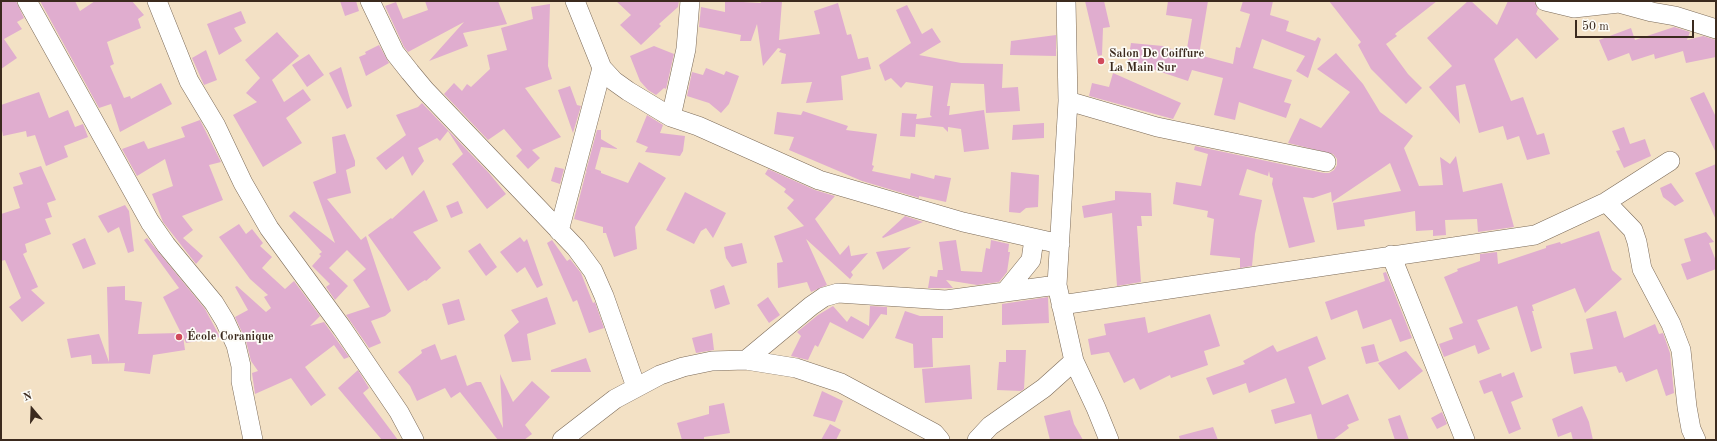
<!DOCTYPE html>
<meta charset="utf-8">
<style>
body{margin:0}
#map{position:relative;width:1717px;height:441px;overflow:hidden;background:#f3e1c5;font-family:"Old Standard TT",serif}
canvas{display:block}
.frame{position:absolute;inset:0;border:2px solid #3b2a1e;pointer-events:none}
.north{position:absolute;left:12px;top:389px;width:40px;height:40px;-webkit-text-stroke:3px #fdfcf7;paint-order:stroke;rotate:341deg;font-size:11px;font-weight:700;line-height:16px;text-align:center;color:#3b2a1e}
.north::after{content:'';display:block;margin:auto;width:14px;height:18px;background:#3b2a1e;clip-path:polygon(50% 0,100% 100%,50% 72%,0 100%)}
.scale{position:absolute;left:1575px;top:20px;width:119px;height:18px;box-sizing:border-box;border:2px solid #3b2a1e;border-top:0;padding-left:5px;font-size:12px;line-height:14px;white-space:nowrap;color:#3b2a1e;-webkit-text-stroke:3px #fdfcf7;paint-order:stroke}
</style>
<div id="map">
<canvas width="1717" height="441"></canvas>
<div class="frame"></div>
<div class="north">N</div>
<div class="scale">50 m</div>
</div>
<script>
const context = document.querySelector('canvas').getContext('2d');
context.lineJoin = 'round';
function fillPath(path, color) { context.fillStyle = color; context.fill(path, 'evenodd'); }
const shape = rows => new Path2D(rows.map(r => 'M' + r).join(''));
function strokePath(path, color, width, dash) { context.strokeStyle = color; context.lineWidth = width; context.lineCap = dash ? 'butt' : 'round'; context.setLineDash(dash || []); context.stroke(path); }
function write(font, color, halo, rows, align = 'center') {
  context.font = font + ' "Old Standard TT",serif'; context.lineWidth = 3.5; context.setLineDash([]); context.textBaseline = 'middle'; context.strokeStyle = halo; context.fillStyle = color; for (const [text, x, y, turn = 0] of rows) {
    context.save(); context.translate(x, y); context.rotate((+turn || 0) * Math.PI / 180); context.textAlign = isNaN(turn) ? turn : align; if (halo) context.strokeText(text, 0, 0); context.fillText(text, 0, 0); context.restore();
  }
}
const building = shape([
 [1,1,16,1,24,18,17,22,22,29,4,39,17,58,1,69],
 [40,1,75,1,80,11,95,1,132,1,144,15,138,19,141,28,107,42,114,64,110,66,124,98,130,96,131,99,161,83,172,104,120,132,111,104,99,108],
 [340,1,356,1,359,11,345,16],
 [425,1,498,1,507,24,463,33,468,46,429,61,464,22,408,52,404,47,385,6,396,2,403,19,428,10],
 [616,1,679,1,678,7,659,24,661,26,641,45,620,25,631,15],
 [725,1,761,3,760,1,782,1,779,40,820,34,814,11,838,3,847,35,851,34,858,59,868,57,871,69,841,76,843,100,806,103,812,82,781,84,786,54,779,52,781,49,778,48,763,66,757,24,751,41,740,41,741,35,699,27,701,7,725,12],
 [1085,1,1104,1,1110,27,1103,28,1102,55,1098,56],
 [1168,1,1208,1,1199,55,1233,64,1236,47,1240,48,1250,14,1240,11,1243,1,1273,1,1270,15,1289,21,1286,31,1315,41,1318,37,1321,39,1308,78,1296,71,1305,56,1262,39,1253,68,1292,80,1284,102,1291,104,1286,118,1239,102,1235,120,1214,115,1223,78,1192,70,1188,81,1128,61,1131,43,1163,46,1186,54,1192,19,1166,15],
 [1329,1,1437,1,1395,34,1397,36,1386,44,1408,74,1422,88,1406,104,1371,69,1358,45,1361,42],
 [1468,1,1471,1,1497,25,1508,1,1534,1,1538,9,1536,14,1559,39,1536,59,1517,38,1494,59,1511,101,1523,97,1537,135,1544,133,1550,154,1527,160,1519,136,1507,140,1503,126,1479,133,1465,84,1456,86,1460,124,1429,87,1452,66,1427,38],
 [550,4,548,66,552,79,525,88,561,137,532,150,540,158,528,169,516,156,522,150,504,129,488,140,444,94,454,83,462,91,467,84,471,87,490,69,487,55,507,50,501,28,533,19,531,7],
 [907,5,922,34,932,28,941,42,919,55,961,63,1003,64,1002,88,1018,87,1020,111,986,113,984,84,951,83,947,106,950,106,949,115,984,110,989,149,964,152,961,129,948,127,948,132,943,127,916,124,915,137,900,136,902,113,917,114,916,119,932,117,930,115,933,86,906,82,901,88,891,78,885,81,879,65,911,43,896,10],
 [241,11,246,23,234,28,242,41,219,55,207,24],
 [1674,27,1690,32,1687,40,1703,36,1716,40,1716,57,1686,63,1683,51,1655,59,1654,54,1632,61,1629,53,1608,61,1599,40,1631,28,1635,40],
 [277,32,299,56,272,80,284,102,303,89,311,100,286,118,302,143,263,167,233,115,257,102,246,93,260,78,245,60],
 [1056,35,1056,56,1010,55,1011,41],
 [379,45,389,63,366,76,359,57,366,54,365,52],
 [654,46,674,54,666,89,664,88,656,95,648,90,640,81,630,56],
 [206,50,217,80,204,85,192,58],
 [1336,53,1363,84,1380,112,1413,136,1404,148,1419,186,1443,185,1440,157,1450,164,1456,156,1463,192,1502,183,1514,227,1478,232,1477,219,1445,220,1446,235,1433,236,1433,230,1416,231,1415,211,1364,220,1365,226,1337,230,1333,203,1401,191,1390,163,1332,202,1331,192,1313,198,1303,197,1315,242,1289,248,1272,184,1273,178,1270,177,1269,171,1268,176,1247,169,1239,195,1262,200,1255,234,1252,266,1240,268,1240,258,1210,255,1214,219,1207,217,1208,211,1173,204,1176,182,1201,186,1208,154,1194,150,1195,146,1324,173,1329,173,1334,170,1337,165,1337,159,1333,154,1288,143,1300,118,1321,128,1350,92,1317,69],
 [309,54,324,75,307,87,292,65],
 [341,67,352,106,347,109,329,73],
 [706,68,724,75,726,71,739,76,729,104,721,113,709,103,687,96,692,72,703,75],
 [1113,73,1181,103,1173,119,1089,96,1092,83,1109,87],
 [570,86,577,105,581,106,573,133,558,90],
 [39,92,49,118,68,110,75,127,83,124,88,137,64,146,68,157,46,166,35,135,27,137,26,131,3,136,1,125,1,105],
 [1704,92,1716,117,1716,153,1690,98],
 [422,103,489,173,506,194,487,209,452,164,463,154,448,131,440,141,437,138,418,148,424,161,412,176,403,156,386,170,376,158,406,135,396,115,418,107],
 [803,111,848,126,846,130,877,134,872,165,874,166,872,171,910,179,911,173,934,179,935,175,951,178,946,202,919,196,919,198,862,181,789,150,794,137,774,134,777,112,801,115],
 [647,115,663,125,660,133,685,136,683,151,680,156,645,152,648,147,636,142],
 [200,120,221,162,209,165,223,200,182,216,193,230,183,238,203,256,196,264,163,222,152,194,173,186,165,159,137,176,122,149,144,141,148,149,185,137,181,127],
 [1044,123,1044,138,1012,140,1013,125],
 [1624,127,1630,144,1645,139,1651,156,1624,168,1616,151,1620,150,1612,131],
 [597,130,601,130,601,139,618,149,601,147,595,169,601,171,601,173,628,183,639,162,666,178,635,227,637,249,614,257,606,233,603,233,603,227,574,219,586,172,587,174,586,171],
 [345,134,355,161,355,166,346,170,351,193,327,199,361,240,366,236,391,311,385,316,371,321,381,343,369,348,346,315,370,307,353,280,366,269,347,250,329,268,348,286,335,300,326,287,330,284,312,266,321,256,319,254,322,252,289,216,294,211,335,243,313,182,336,173,332,137],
 [1716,164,1716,220,1695,173],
 [41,166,56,200,47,203,52,217,45,219,51,234,25,244,27,252,23,254,38,287,31,290,45,303,22,322,9,307,21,298,5,260,1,261,1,214,20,208,13,187,23,184,19,173],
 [555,167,564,169,560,184,551,181],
 [768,169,815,190,835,196,815,219,840,255,849,245,851,256,868,253,851,272,853,275,850,279,806,239,827,285,811,292,807,282,778,288,777,263,783,262,774,236,804,226,787,208,794,200,784,192,786,189,765,174],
 [1011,172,1039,175,1038,207,1026,208,1020,213,1009,212],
 [1671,183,1684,201,1675,206,1663,197,1660,188],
 [424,190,438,221,413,232,441,268,426,281,425,280,408,291,368,235,391,218,392,219],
 [1115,191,1151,193,1152,216,1141,216,1142,226,1137,226,1141,282,1117,286,1112,213,1084,218,1082,206,1115,200],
 [685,192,726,213,713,238,706,228,701,231,694,244,666,230],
 [458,201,463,213,451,218,446,206],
 [125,205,129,211,134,251,128,253,119,227,108,233,98,216],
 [905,216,923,222,883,238,882,237],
 [239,224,246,234,252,229,263,243,260,246,272,257,262,268,285,289,294,281,320,316,310,326,324,322,349,357,344,359,334,345,305,367,326,395,311,406,291,378,255,394,252,373,258,371,251,361,246,341,235,317,248,310,235,287,237,286,266,312,271,308,264,297,268,295,250,279,219,237],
 [1599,231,1612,270,1622,279,1585,313,1575,288,1532,305,1534,311,1532,311,1542,348,1531,352,1517,306,1477,320,1490,349,1478,354,1475,345,1444,357,1439,344,1453,339,1449,328,1463,323,1444,277,1458,271,1457,269,1480,261,1480,254,1497,252,1498,264,1546,248,1546,246,1560,242,1561,244],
 [1706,232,1714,242,1709,243,1716,261,1716,269,1687,280,1681,264,1691,261,1684,239],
 [520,237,524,242,527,239,543,285,537,288,525,267,517,273,500,252],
 [85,238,96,264,83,269,72,244],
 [147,238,205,309,220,337,186,343,183,336,185,350,153,355,150,374,124,371,125,363,92,364,91,355,71,358,67,339,99,334,109,362,107,287,125,286,125,300,142,302,138,334,181,333,163,297,179,288,144,240],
 [552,240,567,261,570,259,581,273,593,303,595,302,604,328,589,333,577,300,573,302,547,243],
 [956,240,961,271,982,272,986,248,990,249,991,240,1009,244,1008,252,1010,252,1007,272,999,282,977,285,946,280,953,288,928,288,930,276,937,277,938,270,943,270,939,242],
 [480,243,497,267,486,276,468,251],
 [742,243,747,263,732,267,726,258,724,247],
 [911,247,883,270,876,252],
 [1386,272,1412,338,1400,342,1391,319,1363,329,1357,310,1331,320,1325,302,1385,281,1383,273],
 [724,285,730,304,715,309,710,290],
 [547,297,556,324,527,334,531,360,512,362,504,335,519,322,511,310],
 [768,297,780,315,769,323,757,305],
 [1048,297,1049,323,1002,325,1002,304],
 [459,299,465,320,448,325,442,304],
 [833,306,847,322,851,316,869,326,870,306,887,307,887,315,881,314,863,339,830,322,818,347,815,345,808,360,791,356,801,336,797,332,818,315],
 [905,311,920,316,943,316,943,338,932,338,933,367,914,368,913,344,895,338],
 [1616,311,1624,338,1655,324,1659,334,1663,333,1670,353,1674,393,1666,396,1657,369,1626,382,1622,372,1619,373,1616,366,1574,374,1570,353,1593,349,1586,319],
 [1210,314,1220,346,1204,351,1208,365,1171,378,1170,375,1140,390,1134,378,1124,383,1109,352,1091,355,1088,339,1106,335,1104,324,1145,317,1148,333],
 [712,333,714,350,696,353,692,338],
 [1317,336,1326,359,1308,367,1322,405,1348,394,1359,420,1347,425,1349,428,1333,440,1318,440,1311,414,1275,424,1271,410,1295,403,1286,378,1249,393,1246,383,1213,395,1206,378,1245,364,1243,361,1273,345,1277,352],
 [435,344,441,360,456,355,467,386,476,382,481,382,503,428,500,374,513,402,532,381,550,397,525,425,532,434,524,440,498,440,460,392,451,398,445,388,417,401,410,386,398,372,422,353,421,350],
 [1374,344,1379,361,1366,364,1361,347],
 [1006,350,1026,350,1024,389,1021,391,997,390,999,362,1006,362],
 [1406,351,1423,371,1399,390,1378,363],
 [586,358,591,372,551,372,551,370],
 [970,365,972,399,925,403,922,369],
 [358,370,369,388,363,393,398,440,382,440,338,388],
 [1514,372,1523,397,1511,402,1521,429,1509,434,1492,391,1484,394,1479,381,1501,373,1502,377],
 [822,391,843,401,835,422,813,416],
 [724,403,730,433,704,437,704,440,682,440,677,423,709,414,709,406],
 [1582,406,1589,422,1593,440,1573,440,1571,432,1558,437,1552,419],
 [1070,410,1074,424,1083,440,1050,440,1044,416],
 [1442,412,1447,424,1437,429,1431,418],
 [1400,415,1409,440,1395,440,1388,419],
 [830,424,841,430,836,440,821,440],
 [1213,427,1218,440,1180,440,1179,436]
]);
const minor = shape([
 [27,1,150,222,166,245,214,303,225,321,236,345,241,366,241,381,253,440],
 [157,1,189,81,216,126,243,183,269,228,342,328,399,412,414,440],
 [370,1,395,53,410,72,425,90,576,248,593,271,604,296,636,387],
 [575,1,602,68,614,81,628,91,671,117,698,126,819,180,963,222,1060,244],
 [1066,1,1068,101,1057,285,1074,361,1096,408,1109,440],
 [1545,1,1574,8,1619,3,1652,12,1675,16,1716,29],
 [1068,101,1157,127,1326,162],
 [671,117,686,49,690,1],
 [1606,202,1633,230,1637,242,1642,269,1671,324,1681,350,1687,407,1691,429,1696,440],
 [559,231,602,68],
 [1391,255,1465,440],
 [1005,292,1031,260,1034,239],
 [1061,305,1535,235,1606,202,1670,161],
 [746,360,811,306,824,297,838,293,946,300,1057,285],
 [562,440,615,399,660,375,683,367,712,361,746,360,796,368,841,383,934,433,940,440],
 [977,440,990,426,1044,388,1074,361]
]);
const markers = [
 [1101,61,4,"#d1495b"],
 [179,337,4,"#d1495b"]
];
const poiNames = [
 ["Salon De Coiffure",1109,54],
 ["La Main Sur",1109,68],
 ["École Coranique",187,337]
];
fillPath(building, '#e0adcf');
strokePath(minor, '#7b6a58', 20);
strokePath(minor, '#fff', 19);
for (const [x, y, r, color] of markers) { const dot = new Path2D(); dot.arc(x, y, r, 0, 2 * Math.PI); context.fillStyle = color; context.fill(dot); strokePath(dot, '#fdfcf7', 1.5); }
write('bold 12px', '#3b2a1e', '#fdfcf7', poiNames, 'left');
</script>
